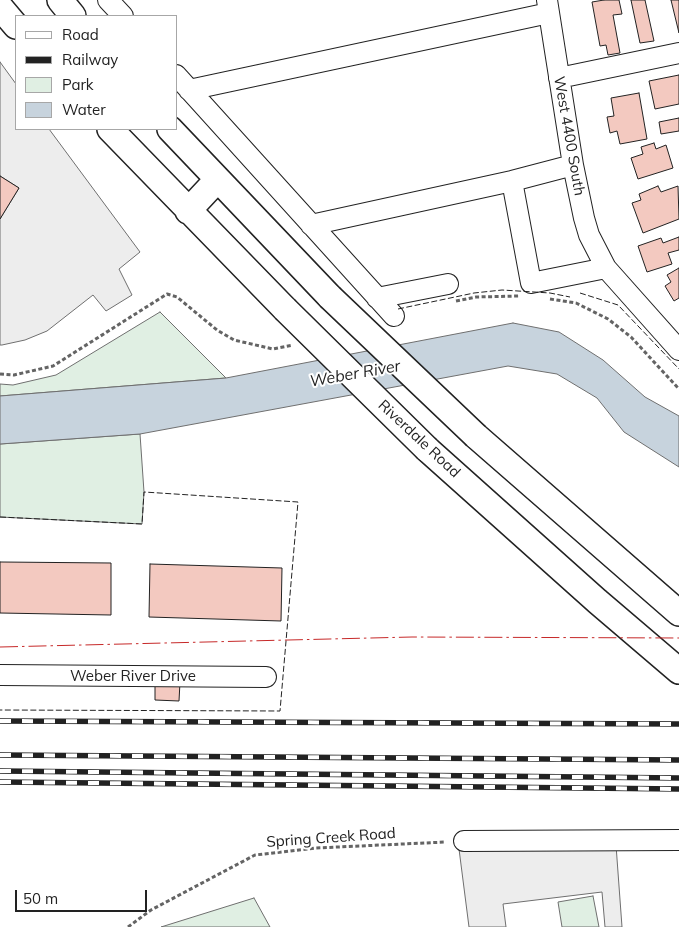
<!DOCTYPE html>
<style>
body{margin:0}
#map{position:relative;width:679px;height:927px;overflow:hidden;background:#fff;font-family:Mulish,sans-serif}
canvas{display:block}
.legend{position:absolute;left:15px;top:15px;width:162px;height:115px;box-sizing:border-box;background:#fff;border:1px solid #a7a7a7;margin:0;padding:6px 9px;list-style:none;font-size:15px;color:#222}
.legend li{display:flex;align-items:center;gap:10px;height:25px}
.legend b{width:25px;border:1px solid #a7a7a7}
.scale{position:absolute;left:15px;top:890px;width:132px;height:22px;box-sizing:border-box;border:2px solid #222;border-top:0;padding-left:6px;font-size:15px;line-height:18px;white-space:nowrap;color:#222;-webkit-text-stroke:4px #fff;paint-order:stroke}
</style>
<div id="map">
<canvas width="679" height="927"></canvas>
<ul class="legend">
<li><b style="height:6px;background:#fff"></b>Road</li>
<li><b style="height:6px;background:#222"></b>Railway</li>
<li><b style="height:14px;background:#e0efe3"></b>Park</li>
<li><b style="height:14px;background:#c7d3dd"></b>Water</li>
</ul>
<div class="scale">50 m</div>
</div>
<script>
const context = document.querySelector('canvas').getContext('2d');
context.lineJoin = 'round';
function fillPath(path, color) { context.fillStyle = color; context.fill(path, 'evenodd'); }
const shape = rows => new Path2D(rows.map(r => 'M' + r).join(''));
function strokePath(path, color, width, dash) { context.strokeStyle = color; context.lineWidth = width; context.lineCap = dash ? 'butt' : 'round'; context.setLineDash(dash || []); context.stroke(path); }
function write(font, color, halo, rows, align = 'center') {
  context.font = font + ' Mulish,sans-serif'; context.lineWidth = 4; context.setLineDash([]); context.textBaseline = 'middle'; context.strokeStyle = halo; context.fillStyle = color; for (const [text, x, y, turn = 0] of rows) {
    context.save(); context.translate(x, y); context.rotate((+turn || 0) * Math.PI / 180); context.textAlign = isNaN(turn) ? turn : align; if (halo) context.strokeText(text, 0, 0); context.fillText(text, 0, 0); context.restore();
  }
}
const green = shape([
 [160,312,226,378,0,396,0,384,13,385,56,375,160,312],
 [140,434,144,492,142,524,0,517,0,444,140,434],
 [593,896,599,927,562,927,558,902,593,896],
 [254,898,270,927,161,927,254,898]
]);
const parking = shape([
 [0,62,16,84,16,129,49,129,140,252,119,269,132,295,106,311,93,295,47,331,25,340,2,345,0,345,0,219,19,188,0,176,0,62],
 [616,845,622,927,605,927,602,892,503,904,506,927,469,927,459,849,616,845]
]);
const water = shape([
 [513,323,559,332,603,360,645,397,679,416,679,467,624,432,597,398,557,374,508,366,140,434,0,444,0,396,226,378,513,323]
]);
const building = shape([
 [604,0,619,0,622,14,613,15,620,53,608,55,606,45,600,46,592,2,604,0],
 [631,0,645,0,654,41,640,43,631,0],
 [671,0,679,0,679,33,671,0],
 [679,75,679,104,655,109,649,81,679,75],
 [639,93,647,139,620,144,617,131,610,133,607,117,614,116,611,98,639,93],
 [679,118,679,131,661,134,659,122,679,118],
 [654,143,656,149,666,145,673,168,638,179,631,158,643,154,641,147,654,143],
 [0,176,19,188,0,219,0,176],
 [658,186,661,192,678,186,679,219,643,233,632,203,641,200,639,194,658,186],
 [679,237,679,250,668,253,672,264,647,272,638,246,661,238,663,243,679,237],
 [679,268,679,298,674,301,665,286,671,282,667,275,679,268],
 [0,562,111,563,111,615,0,613,0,562],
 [150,564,282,568,281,621,149,617,150,564],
 [155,681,180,682,179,701,155,700,155,681]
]);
const path = shape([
 [550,299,576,303,608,319,631,337,679,389],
 [456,301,476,297,519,296],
 [0,374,14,375,53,366,167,294,177,297,217,330,234,340,273,349,293,345],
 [128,927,151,910,255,855,316,848,446,842]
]);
const minor = shape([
 [108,0,123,16],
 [547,0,573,165,584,218,589,235,606,268,679,350],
 [176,75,394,316],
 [559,78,679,53],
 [189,90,549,13],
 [512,181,531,283,606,268],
 [311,225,512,181,573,165],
 [377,298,448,284],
 [0,675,266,677],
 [464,841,679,840]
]);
const major = shape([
 [60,0,73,16],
 [0,7,16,26],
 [110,129,285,309],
 [170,129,330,297],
 [188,211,217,180],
 [476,436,679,613],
 [427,449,597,601,679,671]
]);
const rail = shape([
 [0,721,679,724],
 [0,755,679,760],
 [0,771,679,778],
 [0,782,679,789]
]);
const majorBridge = shape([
 [330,297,476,436],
 [285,309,427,449]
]);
const fence = shape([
 [580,293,618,305,679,369],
 [398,309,474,293,502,290,550,293,570,297],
 [0,517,142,524,144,492,298,502,280,711,0,710]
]);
const power = shape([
 [0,647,412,637,679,638]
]);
const streetNames = [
 ["West 4400 South",569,136,80],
 ["Riverdale Road",419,439,43],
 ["Weber River Drive",133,676],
 ["Spring Creek Road",331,838,-4]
];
const waterNames = [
 ["Weber River",355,374,-10]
];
fillPath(green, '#e0efe3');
strokePath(green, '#6f6f6f', 1);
fillPath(parking, '#ededed');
strokePath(parking, '#6f6f6f', 1);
fillPath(water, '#c7d3dd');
strokePath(water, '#6f6f6f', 1);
fillPath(building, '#f3c9c0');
strokePath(building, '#222', 1);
strokePath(minor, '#222', 22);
strokePath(major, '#222', 28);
strokePath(path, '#646464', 3, [4, 2.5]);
strokePath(minor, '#fff', 20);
strokePath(major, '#fff', 25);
strokePath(rail, '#222', 5.5);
strokePath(rail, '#fff', 4, [11]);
strokePath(majorBridge, '#222', 28, []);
strokePath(majorBridge, '#fff', 25);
strokePath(fence, '#222', 1, [6, 2.5]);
strokePath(power, '#c62828', 1, [18, 4, 2.5, 4]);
write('15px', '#222', '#fff', streetNames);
write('italic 16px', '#222', '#fff', waterNames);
</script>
